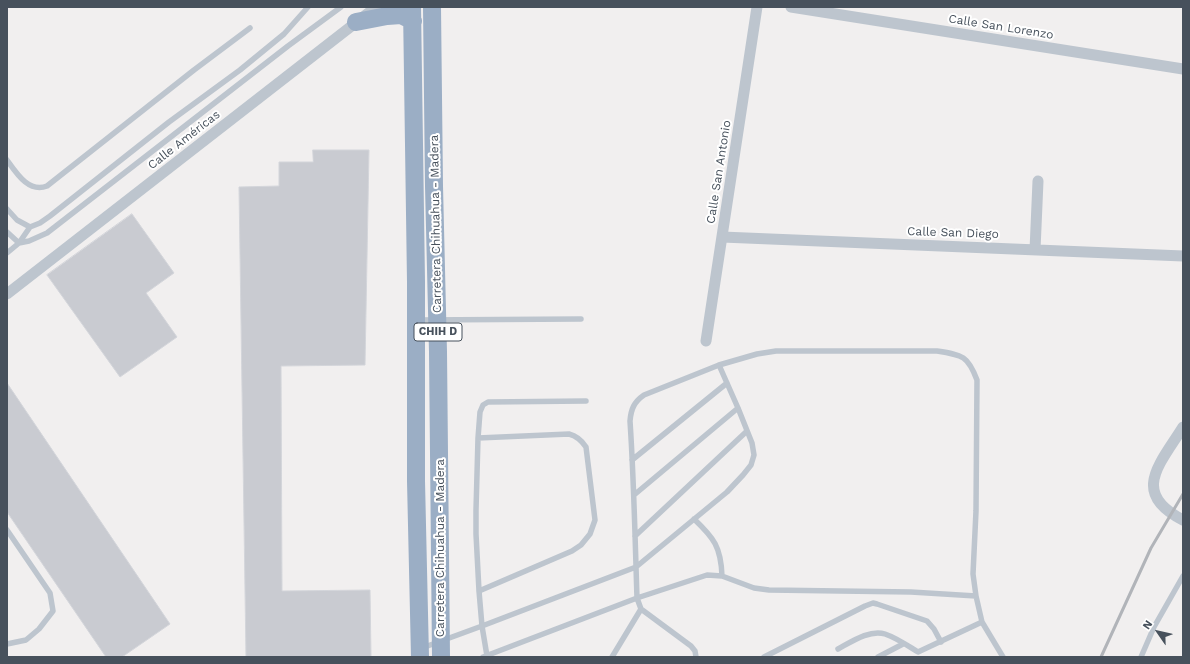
<!DOCTYPE html>
<html>
<head>
<meta charset="utf-8">
<style>
	body { margin:0 }
	#map { position:relative; width:1190px; height:664px; overflow:hidden; background:#f1efef; font-family:"Work Sans",sans-serif }
	canvas { display:block }
	.frame { position:absolute; inset:0; border:8px solid #47515c; pointer-events:none }
	.north { position:absolute; left:1138px; top:612px; width:40px; height:40px; -webkit-text-stroke:3px #fff; paint-order:stroke; rotate:304deg; font-size:11px; font-weight:700; line-height:16px; text-align:center; color:#47515c }
	.north::after { content:''; display:block; margin:auto; width:14px; height:18px; background:#47515c; clip-path:polygon(50% 0,100% 100%,50% 72%,0 100%) }
</style>
</head>
<body>
<div id="map">
<canvas width="1190" height="664"></canvas>
<div class="frame"></div>
<div class="north">N</div>
</div>
<script>
const context = document.querySelector('canvas').getContext('2d');
context.lineJoin = 'round';
function paint(path, color) { context.fillStyle = color; context.fill(path, 'evenodd'); }
function trace(path, color, width, dash) { context.strokeStyle = color; context.lineWidth = width; context.lineCap = dash ? 'butt' : 'round'; context.setLineDash(dash || []); context.stroke(path); }
function write(font, color, halo, rows, align = 'center') {
  context.font = font + ' "Work Sans",sans-serif'; context.lineWidth = 4; context.setLineDash([]); context.textBaseline = 'middle'; context.strokeStyle = halo; context.fillStyle = color; for (const [text, x, y, turn = 0] of rows) {
    context.save(); context.translate(x, y); context.rotate((+turn || 0) * Math.PI / 180); context.textAlign = isNaN(turn) ? turn : align; if (halo) context.strokeText(text, 0, 0); context.fillText(text, 0, 0); context.restore();
  }
}
const building = new Path2D(`
	M313 150H369L365 365 281 366 282 591 370 590 371 657H246L239 187 279 186V162H313Z
	M132 214 174 273 146 293 177 337 120 377 47 275Z
	M7 383 170 624 122 657H106L7 512Z`);
paint(building, '#c9cbd1');
trace(building, '#d3d5da', 1);
trace(new Path2D(`
	M7 160C17 174 29 193 47 186L194 70 250 28
	M7 209 17 220 30 227 40 223 50 216 169 122 240 70 284 34 308 7
	M7 232 19 243 29 241 47 233 288 46 341 7
	M7 253 19 243 30 227
	M418 320 581 319
	M719 365 757 354 776 351H937C963 355 968 356 977 380L976 511 973 574 976 596
	M478 438 569 434C577 436 582 441 586 447L595 520 590 534 581 545 572 551 479 591
	M632 460 727 383
	M634 495 738 408
	M694 519C714 538 721 547 722 576
	M7 530 50 593 53 611 39 629 26 640 7 644
	M635 536 747 431
	M422 648 482 626 636 567 727 492 743 475 751 465 754 455 752 443 738 408 719 365 644 395C634 402 631 409 630 421 634 480 635 539 637 598L483 657
	M838 649C851 642 870 629 885 634 897 638 908 646 918 652L982 622
	M487 656 482 626 479 591 476 534V510L478 438 480 412 483 405 488 402 586 401
	M612 657 641 609
	M696 657 695 651 691 646 641 609 637 598 707 575 722 576 754 588 769 590 911 592 976 596 982 622 1003 657
	M764 657 865 606 873 603 877 604 927 621 934 629 941 642
	M878 657 903 644
	M1141 657 1154 627 1183 576`), '#bdc5ce', 5.5);
trace(new Path2D(`
	M791 7 1183 69
	M722 237 1183 256
	M1035 250 1038 181
	M7 294 376 7
	M706 341 757 7
	M1183 427C1160 464 1130 493 1183 520`), '#bdc5ce', 11);
trace(new Path2D(`
	M412 7 416 282V481L420 657
	M432 7 434 186 438 352 441 657
	M356 22 387 16 401 15 413 21`), '#9baec5', 18);
trace(new Path2D(`
	M1101 657 1151 548 1183 494`), '#b1b4b9', 3);
for (const [x, y, w] of [
	[438,332,48]
]) { const box = new Path2D(); box.roundRect(x - w / 2, y - 9, w, 18, 3); context.fillStyle = '#fff'; context.fill(box); trace(box, '#47515c', 1); }
write('bold 11px', '#47515c', null, [
	["CHIH D",438,332]
]);
write('12px', '#47515c', '#fff', [
	["Calle San Lorenzo",1001,27,9],
	["Calle Américas",184,140,-38],
	["Calle San Antonio",719,172,-81],
	["Carretera Chihuahua - Madera",436,224,-91],
	["Calle San Diego",953,233,2],
	["Carretera Chihuahua - Madera",440,548,-90]
]);
</script>
</body>
</html>
